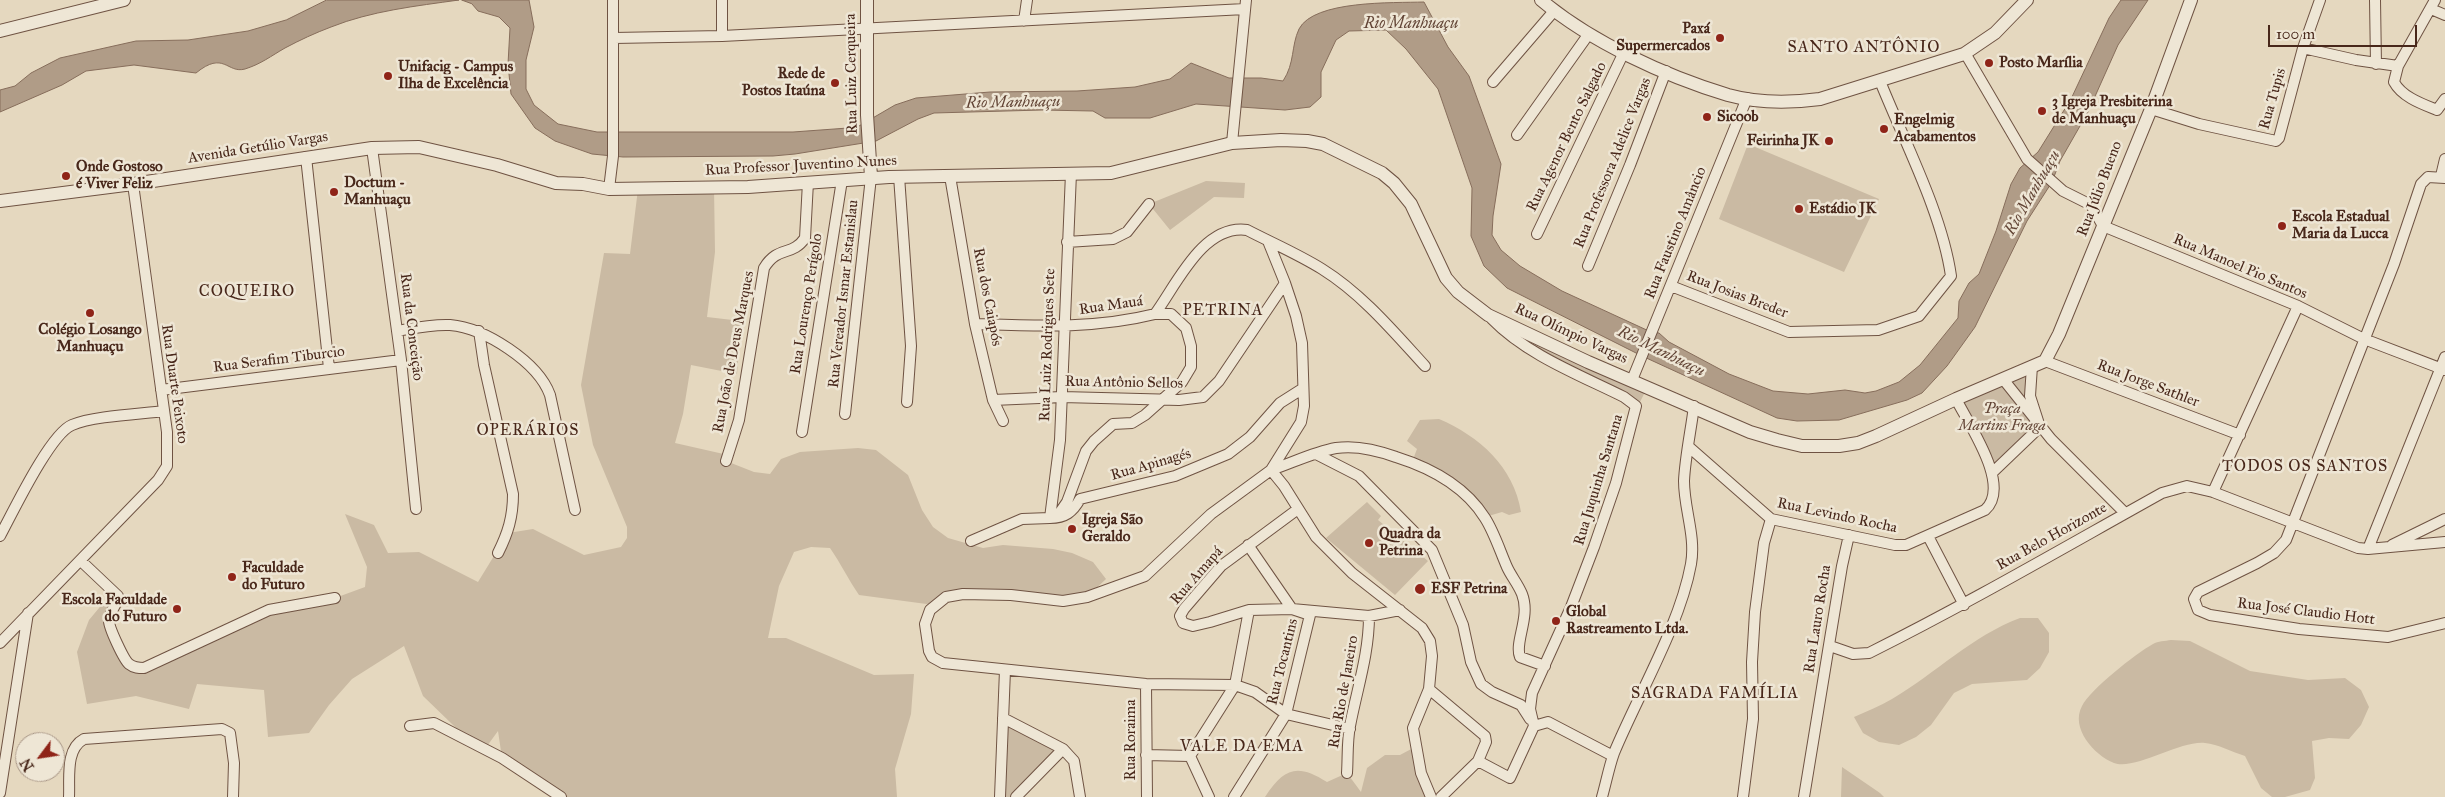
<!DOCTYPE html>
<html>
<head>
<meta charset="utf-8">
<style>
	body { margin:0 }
	#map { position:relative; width:2445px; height:797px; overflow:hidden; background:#e5d8bf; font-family:"IM FELL Great Primer",serif }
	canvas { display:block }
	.north { position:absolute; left:15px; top:732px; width:50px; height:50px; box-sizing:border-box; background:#eee6d5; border:1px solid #ac9a8a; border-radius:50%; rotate:239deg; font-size:14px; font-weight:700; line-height:20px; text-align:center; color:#48271a }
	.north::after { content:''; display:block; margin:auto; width:18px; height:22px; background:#8f2418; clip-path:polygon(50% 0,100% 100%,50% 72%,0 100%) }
	.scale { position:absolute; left:2268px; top:25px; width:149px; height:22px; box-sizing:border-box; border:2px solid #48271a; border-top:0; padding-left:6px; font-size:15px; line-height:18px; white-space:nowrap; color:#48271a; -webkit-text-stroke:4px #eee6d5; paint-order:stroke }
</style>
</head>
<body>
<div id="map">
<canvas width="2445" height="797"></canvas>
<div class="north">N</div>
<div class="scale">100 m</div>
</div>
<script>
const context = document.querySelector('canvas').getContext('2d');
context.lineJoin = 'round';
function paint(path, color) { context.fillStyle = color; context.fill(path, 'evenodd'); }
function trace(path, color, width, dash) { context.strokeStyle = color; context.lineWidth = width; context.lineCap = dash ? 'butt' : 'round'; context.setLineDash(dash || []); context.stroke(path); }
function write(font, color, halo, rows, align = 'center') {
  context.font = font + ' "IM FELL Great Primer",serif'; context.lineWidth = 5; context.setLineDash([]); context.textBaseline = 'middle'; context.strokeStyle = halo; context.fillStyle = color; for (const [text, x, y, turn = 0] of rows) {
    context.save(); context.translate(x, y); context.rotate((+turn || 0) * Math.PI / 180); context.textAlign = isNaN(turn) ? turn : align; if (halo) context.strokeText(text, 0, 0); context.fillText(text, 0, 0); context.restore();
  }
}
paint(new Path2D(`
	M1748 144 1879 199 1844 272 1719 219Z
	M1206 181 1245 183 1244 198 1214 197 1170 230 1149 204Z
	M714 188 715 252 707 317 741 321 737 374 691 365 683 414 675 443 728 455 726 461 754 472 770 474 781 459 800 452 858 448 876 450 908 475 922 510 933 527 948 538 983 548 1003 545 1053 549 1072 553 1093 562 1106 579 1087 597 963 594 934 605 859 595C848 579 841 564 830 548L811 547 794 552 779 586 768 638H786L874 675 914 674 911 714 895 769 897 797H561L502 758 498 731 482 753 423 696 404 646 352 679 329 705 309 733 268 737 264 690 197 684 189 709 136 696 87 704 77 652 89 620 114 590 110 629 137 668 269 610 335 598 365 587 367 567 345 514 374 525 388 553 419 552 478 582 508 533 533 529 584 555 621 547 627 538V527L593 445 581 385 604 253 630 254 638 189Z
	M1509 323 1648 386 1636 410V406L1530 349Z
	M2032 366 2030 396 2040 427 1993 472 1956 399Z
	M1439 419C1479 436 1514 467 1521 512L1509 515 1502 512 1485 517 1456 486 1412 462 1417 449 1407 441 1420 420Z
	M1367 502 1381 516 1378 520 1428 561 1395 595 1326 538Z
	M2020 618H2038L2049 633V652L2040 668 2027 680 1972 684 1954 693 1931 725 1916 737 1899 745 1879 742 1863 733 1854 717C1867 711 1880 706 1892 699 1936 673 1972 636 2020 618Z
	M2171 640 2190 641 2250 671 2308 680 2345 678 2361 690 2369 707 2361 725 2349 739 2329 738 2312 741 2315 778 2310 790 2285 797H2272L2261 788 2245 756C2232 752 2218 744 2205 743 2181 740 2134 771 2114 763 2094 755 2070 728 2082 706 2091 689 2135 654 2153 644 2158 641 2165 641 2171 640Z
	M1003 718 1063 749 1016 797H1000Z
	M1415 747 1431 797H1265C1284 768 1297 763 1327 782L1347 773 1361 792 1367 768 1385 755H1400Z
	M1842 767 1880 793 1884 797H1841Z`), '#cabaa3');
const water = new Path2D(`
	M327 0H459C416 6 371 11 331 27 315 33 300 40 285 48 271 56 261 64 245 69 227 74 224 50 196 73L134 65 86 71 62 85 0 112V90L15 86 31 73 60 58 136 41 188 40 248 31 286 20Z
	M462 0H529L534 27 526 60V89L534 105 558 124 597 132H793L848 128 859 126 895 105 916 98 990 92 1077 91 1135 87 1170 79 1191 63 1229 78H1261L1283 81C1295 63 1291 46 1299 29 1314 0 1393 3 1424 2L1448 47 1469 76 1501 164 1493 216 1492 235 1501 250 1520 266 1562 291 1651 332 1659 333 1669 342 1729 374 1773 391 1808 394 1845 390 1865 393 1876 391 1899 382 1920 365 1958 318 1959 301 1969 283 1979 274 1996 231 2011 184 2020 168 2038 152 2071 99 2109 18 2121 0H2148L2118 45 2088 112 2060 161 2052 182 2027 221 1975 327 1947 366 1922 393 1907 400 1839 420 1797 421 1777 418 1642 356 1507 288 1484 266 1471 236 1472 188 1438 89 1406 49 1386 30 1349 31 1336 40 1321 72V97L1310 107 1285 110 1196 104 1150 118H1105L1093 111 1042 110 934 113 918 119 876 141 795 154 773 156 623 157 592 154 555 141 535 128 511 94 508 64 510 28 499 17 478 11 472 4Z`);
paint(water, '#b09c87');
trace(water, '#866d5b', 1);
const minor = new Path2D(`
	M722 0V36
	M2375 0 2376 64
	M2435 0 2398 66 2394 82C2402 97 2422 104 2437 110L2445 99
	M2431 9 2445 15
	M1024 21 1027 0
	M614 38 722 36 1245 9
	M2303 48 2356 60 2398 66
	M1965 53 2027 159 2063 191 2091 205 2103 226 2298 306 2364 339 2445 370
	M1493 82 1554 11
	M2151 109 2199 124 2276 141 2279 138 2303 48 2320 0
	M1517 135 1588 35
	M1232 143 1246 0
	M372 148 401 360 416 509
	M306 157 329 368
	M1071 173 1060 440 1050 518C1065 518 1073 512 1080 499L1175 476 1228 454 1250 437 1280 403 1302 389
	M899 176 911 346 907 402
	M950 176 975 324 993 400 1003 421
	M2441 176 2445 159
	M2445 178 2428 177 2421 184 2394 264 2286 540 2274 553 2257 563 2198 592 2194 599 2198 610 2210 615 2299 629 2388 637 2445 623
	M609 189 613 156V0
	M1537 234 1624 52
	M1268 241 1285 283 1296 316 1302 343 1304 406 1301 422 1271 470 1211 514 1145 576 1087 597 1063 601 1011 595 963 594 946 597 930 610 925 624 929 651 932 657 943 663 1146 684 1235 685 1255 692 1286 714 1350 729
	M1067 242 1113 239 1127 232 1149 204
	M1588 266 1630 165 1666 71
	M1671 286 1789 332 1878 330 1919 316 1951 276C1942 213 1904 141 1880 81
	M1492 319C1527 355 1580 375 1624 397L1636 406 1616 483 1594 547 1571 607 1532 693 1530 709 1534 726
	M975 324C1037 326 1095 329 1155 314 1177 284 1203 224 1247 230 1272 243 1298 254 1322 269 1362 294 1393 331 1425 366
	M397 331C414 328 433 324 450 325 485 328 538 362 550 395L575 510
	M479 331 484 365 513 494C513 517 508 533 498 553
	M2045 361 2240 435
	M2003 379 2051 439 2125 513
	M1632 380 1747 98
	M161 390 401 360
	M993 400 1062 397 1179 400 1203 397 1219 381 1285 283
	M845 414 871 177
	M802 432 842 180
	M1689 447 1771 519 1895 545H1906L1985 510C2012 486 1969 425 1956 399
	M1316 454 1359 476 1432 550 1463 625 1471 662 1481 684 1492 692 1521 705 1530 719
	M726 461 739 420 764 268C778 245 792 257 805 238L808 182
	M1993 472 2040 427 2030 396 2032 366
	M2213 492 2298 306
	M1298 509 1221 566 1184 609 1180 616 1183 623 1193 626 1210 622 1249 610 1292 609 1369 616 1400 610
	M0 536C13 512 50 434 72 425 93 416 140 414 164 411
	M1928 536 1964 605
	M971 541 1022 519 1050 518 1058 515 1067 502 1086 451 1094 441 1113 424 1132 423 1145 415 1182 382 1191 367V346L1186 328 1171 314H1155
	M2392 545 2445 519
	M2368 549 2445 357
	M81 561 118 596C118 605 109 611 109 621 109 628 124 660 129 664 134 668 139 668 144 668L269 610 335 598
	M0 643 158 480 167 466V432L133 184
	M1830 646 1853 654 1869 653C1969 603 2065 547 2162 493L2187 486 2213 492 2358 548 2368 549 2445 542
	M1146 684 1147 797
	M1429 689 1413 728 1421 773 1431 797
	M1003 718 1063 749 1074 761 1080 797
	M410 726 434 723 502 758 561 797
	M1534 726 1510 778 1478 761 1486 742 1485 736 1429 689 1432 656 1430 641 1422 628 1352 573 1316 537 1284 486 1271 470C1292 463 1314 452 1336 448 1356 445 1377 450 1396 457 1431 468 1465 486 1485 518 1494 532 1500 551 1507 567 1511 576 1518 584 1522 594 1531 617 1514 642 1520 657L1545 666
	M1534 726 1548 722 1613 756
	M1146 755 1190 756 1209 797
	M1190 756 1235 685 1249 610
	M1347 773C1348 758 1347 741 1350 726 1357 689 1369 654 1369 616
	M0 793 28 613
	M69 797C70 778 65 749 84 739L222 729 230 733 234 763 233 797
	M1000 797 1005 670
	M1016 797 1063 749
	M1234 797 1286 714 1310 615 1292 609 1248 545
	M1441 797 1478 761
	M1602 797C1606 783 1609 767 1614 753 1638 695 1680 625 1691 564 1696 536 1684 509 1684 481 1685 458 1691 430 1694 406
	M1743 797 1753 719 1752 662 1755 612 1764 543 1771 519
	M1804 797 1842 566 1849 535`);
const tertiary = new Path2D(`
	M867 0V115L871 177
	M1541 0C1591 42 1665 76 1728 95 1757 103 1790 103 1820 99L1964 54 1995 33 2027 0
	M0 31 124 0
	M0 201 133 184 372 148 419 147 497 165 556 183 583 184 609 189 676 188 748 187 889 177 1111 173 1232 143 1281 140 1307 141 1323 144 1382 173 1394 183 1411 204 1446 278 1458 292 1488 315 1588 362 1750 432 1777 440 1802 446H1839L1858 443 1876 436 1956 399 2045 361 2059 334 2151 109 2191 0`);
trace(minor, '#6f5343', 12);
trace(tertiary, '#6f5343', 14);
trace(minor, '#eee6d5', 10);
trace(tertiary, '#eee6d5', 12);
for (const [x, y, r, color] of [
	[1720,38,5,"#8f2418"],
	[1989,63,5,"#8f2418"],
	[388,76,5,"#8f2418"],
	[835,83,5,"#8f2418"],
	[2042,111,5,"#8f2418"],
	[1707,117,5,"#8f2418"],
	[1884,129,5,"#8f2418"],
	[1829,141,5,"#8f2418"],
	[66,176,5,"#8f2418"],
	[334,192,5,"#8f2418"],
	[1799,209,5,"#8f2418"],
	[2282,226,5,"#8f2418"],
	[90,313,5,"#8f2418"],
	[1072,529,5,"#8f2418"],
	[1369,543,5,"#8f2418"],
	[232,577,5,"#8f2418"],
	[1420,589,6,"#8f2418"],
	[177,609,5,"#8f2418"],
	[1556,621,5,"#8f2418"]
]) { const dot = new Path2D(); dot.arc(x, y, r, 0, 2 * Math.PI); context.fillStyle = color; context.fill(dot); trace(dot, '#eee6d5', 2); }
write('bold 15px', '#48271a', '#eee6d5', [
	["Paxá",1710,29,"right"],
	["Supermercados",1710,46,"right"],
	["Posto Marília",1999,63],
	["Unifacig - Campus",398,67],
	["Ilha de Excelência",398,84],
	["Rede de",825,74,"right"],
	["Postos Itaúna",825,91,"right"],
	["3 Igreja Presbiterina",2052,102],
	["de Manhuaçu",2052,119],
	["Sicoob",1717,117],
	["Engelmig",1894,120],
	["Acabamentos",1894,137],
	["Feirinha JK",1819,141,"right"],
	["Onde Gostoso",76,167],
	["é Viver Feliz",76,184],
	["Doctum -",344,183],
	["Manhuaçu",344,200],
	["Estádio JK",1809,209],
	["Escola Estadual",2292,217],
	["Maria da Lucca",2292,234],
	["Colégio Losango",90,330,"center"],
	["Manhuaçu",90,347,"center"],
	["Igreja São",1082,520],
	["Geraldo",1082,537],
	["Quadra da",1379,534],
	["Petrina",1379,551],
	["Faculdade",242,568],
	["do Futuro",242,585],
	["ESF Petrina",1431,589],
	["Escola Faculdade",167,600,"right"],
	["do Futuro",167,617,"right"],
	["Global",1566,612],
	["Rastreamento Ltda.",1566,629]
], 'left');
write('15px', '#48271a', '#eee6d5', [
	["Rua Luiz Cerqueira",852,74,-91],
	["Rua Tupis",2273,99,-74],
	["Rua Agenor Bento Salgado",1567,137,-64],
	["Avenida Getúlio Vargas",258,148,-9],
	["Rua Professora Adelice Vargas",1613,163,-68],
	["Rua Professor Juventino Nunes",801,166,-3],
	["Rua Júlio Bueno",2100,189,-69],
	["Rua Faustino Amâncio",1676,233,-68],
	["Rua Manoel Pio Santos",2240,267,23],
	["Rua Vereador Ismar Estanislau",844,294,-84],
	["Rua Josias Breder",1737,295,21],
	["Rua dos Caiapós",987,297,79],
	["Rua Lourenço Perígolo",807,304,-81],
	["Rua Mauá",1111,306,-8],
	["Rua da Conceição",411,327,83],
	["Rua Olímpio Vargas",1571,334,25],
	["Rua Luiz Rodrigues Sete",1048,345,-88],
	["Rua João de Deus Marques",734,352,-79],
	["Rua Serafim Tiburcio",279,360,-7],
	["Rua Antônio Sellos",1124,383,1],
	["Rua Duarte Peixoto",174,384,82],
	["Rua Jorge Sathler",2148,384,21],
	["Rua Apinagés",1151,465,-16],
	["Rua Juquinha Santana",1599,480,-73],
	["Rua Levindo Rocha",1837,516,12],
	["Rua Belo Horizonte",2052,537,-29],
	["Rua Amapá",1197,576,-49],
	["Rua José Claudio Hott",2306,612,7],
	["Rua Lauro Rocha",1818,619,-81],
	["Rua Tocantins",1283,662,-76],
	["Rua Rio de Janeiro",1344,692,-80],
	["Rua Roraima",1131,740,-90]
]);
write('italic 15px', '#624435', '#eee6d5', [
	["Praça",2002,409],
	["Martins Fraga",2002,426]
]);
write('italic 16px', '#624435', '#eee6d5', [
	["Rio Manhuaçu",1411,24],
	["Rio Manhuaçu",1013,103,-1],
	["Rio Manhuaçu",2033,193,-60],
	["Rio Manhuaçu",1661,352,26]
]);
context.letterSpacing = '1px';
write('16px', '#48271a', '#eee6d5', [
	["SANTO ANTÔNIO",1864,48],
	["COQUEIRO",247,292],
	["PETRINA",1223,311],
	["OPERÁRIOS",528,431],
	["TODOS OS SANTOS",2305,467],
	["SAGRADA FAMÍLIA",1715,694],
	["VALE DA EMA",1242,747]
]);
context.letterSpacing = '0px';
</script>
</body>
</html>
